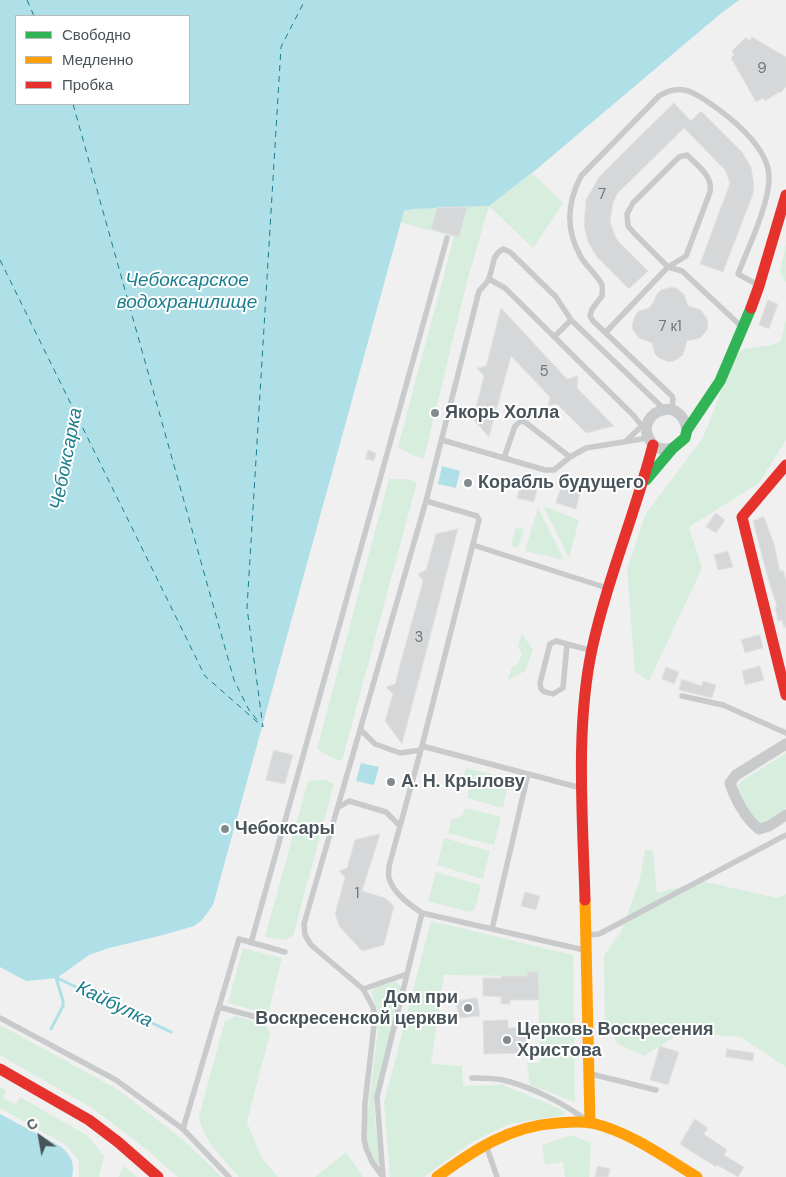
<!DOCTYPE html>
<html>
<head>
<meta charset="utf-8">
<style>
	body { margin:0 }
	#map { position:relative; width:786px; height:1177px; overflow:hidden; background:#f0f0f0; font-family:"DM Sans",sans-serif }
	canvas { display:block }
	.legend { position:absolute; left:15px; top:15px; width:175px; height:90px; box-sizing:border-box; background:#fff; border:1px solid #b6babd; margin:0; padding:6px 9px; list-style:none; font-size:15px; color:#49535a }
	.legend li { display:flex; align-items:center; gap:10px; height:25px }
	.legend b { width:25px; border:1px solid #b6babd }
	.north { position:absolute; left:15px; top:1112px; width:50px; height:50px; -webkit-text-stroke:4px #fff; paint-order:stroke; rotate:328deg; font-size:14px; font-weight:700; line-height:20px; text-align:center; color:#49535a }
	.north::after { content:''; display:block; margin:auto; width:18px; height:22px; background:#49535a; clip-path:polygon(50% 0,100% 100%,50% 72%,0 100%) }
</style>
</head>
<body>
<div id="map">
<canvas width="786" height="1177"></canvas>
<ul class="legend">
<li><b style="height:6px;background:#30b455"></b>Свободно</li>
<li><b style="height:6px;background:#ff9f0a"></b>Медленно</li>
<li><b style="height:6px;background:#e5322d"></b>Пробка</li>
</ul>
<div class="north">С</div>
</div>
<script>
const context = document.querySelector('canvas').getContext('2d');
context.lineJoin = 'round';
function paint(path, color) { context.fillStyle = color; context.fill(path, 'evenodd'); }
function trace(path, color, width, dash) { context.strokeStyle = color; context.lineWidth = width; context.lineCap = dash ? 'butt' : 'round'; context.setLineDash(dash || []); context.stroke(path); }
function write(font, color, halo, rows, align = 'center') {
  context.font = font + ' "DM Sans",sans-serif'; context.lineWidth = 4; context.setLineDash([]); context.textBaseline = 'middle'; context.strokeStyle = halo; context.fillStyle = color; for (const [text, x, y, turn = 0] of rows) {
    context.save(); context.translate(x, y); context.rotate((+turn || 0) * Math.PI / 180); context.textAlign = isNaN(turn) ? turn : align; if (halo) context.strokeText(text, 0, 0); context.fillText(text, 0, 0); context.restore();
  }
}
paint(new Path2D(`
	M532 173 563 203 533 248 489 206 468 278 424 458 414 456 398 447 454 237 400 222C403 213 404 210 413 209L489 206Z
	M786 245V283L780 272Z
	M786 319V440L759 483 689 527 702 568 649 681 635 672 627 570 645 515 703 438 735 356 744 349 772 345 781 341Z
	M389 479H407L417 482 342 761 332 758 317 749Z
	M543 506 579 520 569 558Z
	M538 508 564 560 525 551Z
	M516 527 524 529 518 548 511 546Z
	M522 634 533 650 525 671 508 680 512 667 519 663 522 653 518 646Z
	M786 753V808L768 820 760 822C751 815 739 797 738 785L742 781Z
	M466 768 506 778 509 781 503 808 467 798 469 790 463 779Z
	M325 780 334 784 293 936 284 940 265 937 308 781Z
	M465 808 501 817 494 845 448 833 451 820 463 815Z
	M444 838 490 851 483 879 437 865Z
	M645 850H653L657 893 702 881 777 898 786 894V1067L741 1037 682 1032 644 1056 618 1044 605 1023 604 955 621 932 640 879Z
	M436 872 481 885 475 908 470 912 428 901Z
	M431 921 573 955 575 1102 530 1085 527 1063H540L538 972H527V976L444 975 431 1064 462 1066 463 1086 503 1085 565 1111 564 1115 509 1124 472 1142 424 1177H390L384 1103Z
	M243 948 282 958 268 1014 228 1003Z
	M395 981 401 986V993L375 1095 374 1109 380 1163 378 1165 375 1164 367 1145V1119L378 1029V1013L371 992 373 989Z
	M236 1016 265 1025 270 1033 247 1122 261 1157 278 1177H239C224 1159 202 1140 199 1116L225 1021Z
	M0 1025 117 1089 181 1138 222 1177H178L147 1150 94 1109 0 1055Z
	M0 1087 6 1090 3 1098 16 1104 20 1097 88 1136 104 1156 99 1177H79V1161L66 1145 0 1108Z
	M572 1135 591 1143 589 1177H565L563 1162 545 1165 542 1145Z
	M346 1152 363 1177H315Z
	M124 1166 137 1177H118Z`), '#d7eddd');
paint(new Path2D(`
	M0 0H739L719 15 538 168 489 206 413 209 404 211 213 905 202 920 194 926 163 935 109 948 89 955 57 978 26 981 0 967ZM16 16H189V104H16Z
	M442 466 460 471 456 488 438 484Z
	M361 763 379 767 374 785 356 781Z
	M0 1114 60 1146C71 1155 75 1163 72 1177H0Z`), '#afdfe7');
trace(new Path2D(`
	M57 978 171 1032
	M51 1029 63 1006V1001L55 974`), '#afdfe7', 3);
trace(new Path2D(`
	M27 0 34 16
	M73 104 234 680 249 710 259 722
	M0 260 205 676 263 727 247 608 281 47 305 0`), '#1a7e8d', 1, [6, 5]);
const building = new Path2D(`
	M752 37 786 57V87L780 93 779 92 765 101 763 98 756 102 731 58 734 55 732 51 745 38 750 40Z
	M674 103 691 121 701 111 742 152 751 167 754 185 753 194 723 272 700 264 730 183 725 170 684 128 617 194 613 203 610 221 615 236 619 242 648 271 629 289 597 257 588 242 584 225 586 200 599 177Z
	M467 207 459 237 431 229 437 208Z
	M671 287 676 288 684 294 688 306 701 310 707 319 708 324 707 330 700 338 687 341 683 355 674 361 669 362 659 358 655 354 652 343 639 338 633 330 632 324 636 314 639 311 649 308 653 303 657 294 661 290Z
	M768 300 778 304 769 329 759 325Z
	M501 308 567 379 578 376 577 388 614 426 586 433 557 404 548 406 550 397 511 356 489 437 473 419 484 376 477 368 486 366Z
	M368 450 376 453 374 461 366 459Z
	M521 485 537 490 534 502 517 498Z
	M561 488 580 493 576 509 556 503Z
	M716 513 725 520 716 533 706 527Z
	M764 517 774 544 780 571 783 570 786 580V627L784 628 782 620 778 621 775 607H777L767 575 753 521Z
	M458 529 424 660 402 744 385 721 393 694 386 687 395 684 403 654 423 581 418 574 426 570 436 534Z
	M728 551 733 567 718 570 714 555Z
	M760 635 763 648 745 653 741 640Z
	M760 666 764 680 745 685 742 671Z
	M666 667 679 672 674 684 662 679Z
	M682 679 701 686 703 681 716 685 712 698 679 690Z
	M274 750 293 755 285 784 266 780Z
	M380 834 362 891 385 898 394 906 384 945 362 951 339 926 335 914 345 877 339 871 347 868 355 840Z
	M525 892 540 896 536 910 521 906Z
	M527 972H538L539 1000H510V1004H501V997L483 996V978H501V976H527Z
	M477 998 480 1016 459 1018 456 1001Z
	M508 1020V1028L525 1027 529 1031 530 1050 526 1053 484 1054 483 1021Z
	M660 1046 679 1052 668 1085 650 1080Z
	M727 1049 754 1053 753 1061 726 1057Z
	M695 1119 708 1128 704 1134 727 1150 724 1155 744 1167 738 1177 717 1165 716 1167 680 1144Z
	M598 1166 610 1169 608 1177H595Z`);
paint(building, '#d6d7d8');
trace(building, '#e1e2e2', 1);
trace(new Path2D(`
	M489 279 505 288 634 416 645 430
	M606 332 668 267 686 256 710 192C713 176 698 166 687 155L679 157 633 203 627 214 628 226 634 233 668 267 682 271 742 327
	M554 337 571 320
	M672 410 673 399 672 396 593 321 590 316 592 309 602 296C602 293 603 288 602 285 600 278 585 265 581 257 565 230 567 203 581 176L659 96C667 91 675 88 684 90 691 91 699 96 705 100 728 115 768 146 769 176 770 203 748 248 738 274L758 285
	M442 440 545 470H554L570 457 586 448 648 438
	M627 440 644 424
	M504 458 515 426 521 421 525 422 570 457
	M426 501 477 516 479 520 422 746 581 788
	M473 545 607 588
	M567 644 563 688 553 694C545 692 540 692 540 683L550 644 556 641 589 650
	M682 696 723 705 786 733
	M361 730 375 744 400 753 421 750
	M422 746 389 866C389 870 388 875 389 878 393 893 410 905 422 913L584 950
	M339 807 349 801 386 812 400 826
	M492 929 528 774
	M587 935 599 934 786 835
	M251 943 447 238
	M407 974 363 989 311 945 305 935 304 924 426 501 479 291C483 287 488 282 489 278 494 266 491 256 503 249L510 252 556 297 571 320 664 409
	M363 989 373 1007 375 1017 365 1103 364 1139 366 1148 372 1162 383 1177
	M219 1007 267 1020
	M0 1018 116 1080 183 1129 229 1177
	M591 1074 656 1090
	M472 1078C482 1078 493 1078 503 1080 529 1086 561 1102 582 1117
	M183 1129 239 939 285 952
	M486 1145 497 1177
	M383 1177 377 1097 422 913`), '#c8cacb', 5.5);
trace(new Path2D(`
	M673 448C665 450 657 450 652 443 630 416 680 390 687 430
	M786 744 736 775 730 783C735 799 746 819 759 829L769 826 786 815`), '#c8cacb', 11);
trace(new Path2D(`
	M646 480 673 448 685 438 687 430 720 381 751 308`), '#30b455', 11);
trace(new Path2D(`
	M585 900 590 1123
	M437 1177C474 1150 510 1126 557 1123 568 1122 581 1121 592 1123 630 1132 664 1157 697 1177`), '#ff9f0a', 11);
trace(new Path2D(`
	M751 308 759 286 786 195
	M786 465 742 517 786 695
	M585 900C583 820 575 728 592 649 607 580 635 514 653 445
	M0 1069 89 1120 118 1142 158 1177`), '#e5322d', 11);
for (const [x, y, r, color] of [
	[435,413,5,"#838a8e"],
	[468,483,5,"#838a8e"],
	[391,782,5,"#838a8e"],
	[225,829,5,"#838a8e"],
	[468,1008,5,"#838a8e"],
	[507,1040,5,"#838a8e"]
]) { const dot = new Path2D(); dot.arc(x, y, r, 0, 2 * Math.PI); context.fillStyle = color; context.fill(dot); trace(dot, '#fff', 2); }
write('15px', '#6e767b', null, [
	["9",762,69],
	["7",602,195],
	["7 к1",670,327],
	["5",544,372],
	["3",419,638],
	["1",357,894]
]);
write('bold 18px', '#49535a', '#fff', [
	["Якорь Холла",445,413],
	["Корабль будущего",478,483],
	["А. Н. Крылову",401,782],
	["Чебоксары",235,829],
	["Дом при",458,998,"right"],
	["Воскресенской церкви",458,1019,"right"],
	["Церковь Воскресения",517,1030],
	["Христова",517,1051]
], 'left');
write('italic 19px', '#1a7e8d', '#fff', [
	["Чебоксарское",187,281],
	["водохранилище",187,303],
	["Чебоксарка",67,459,-79],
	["Кайбулка",114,1005,26]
]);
</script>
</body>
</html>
